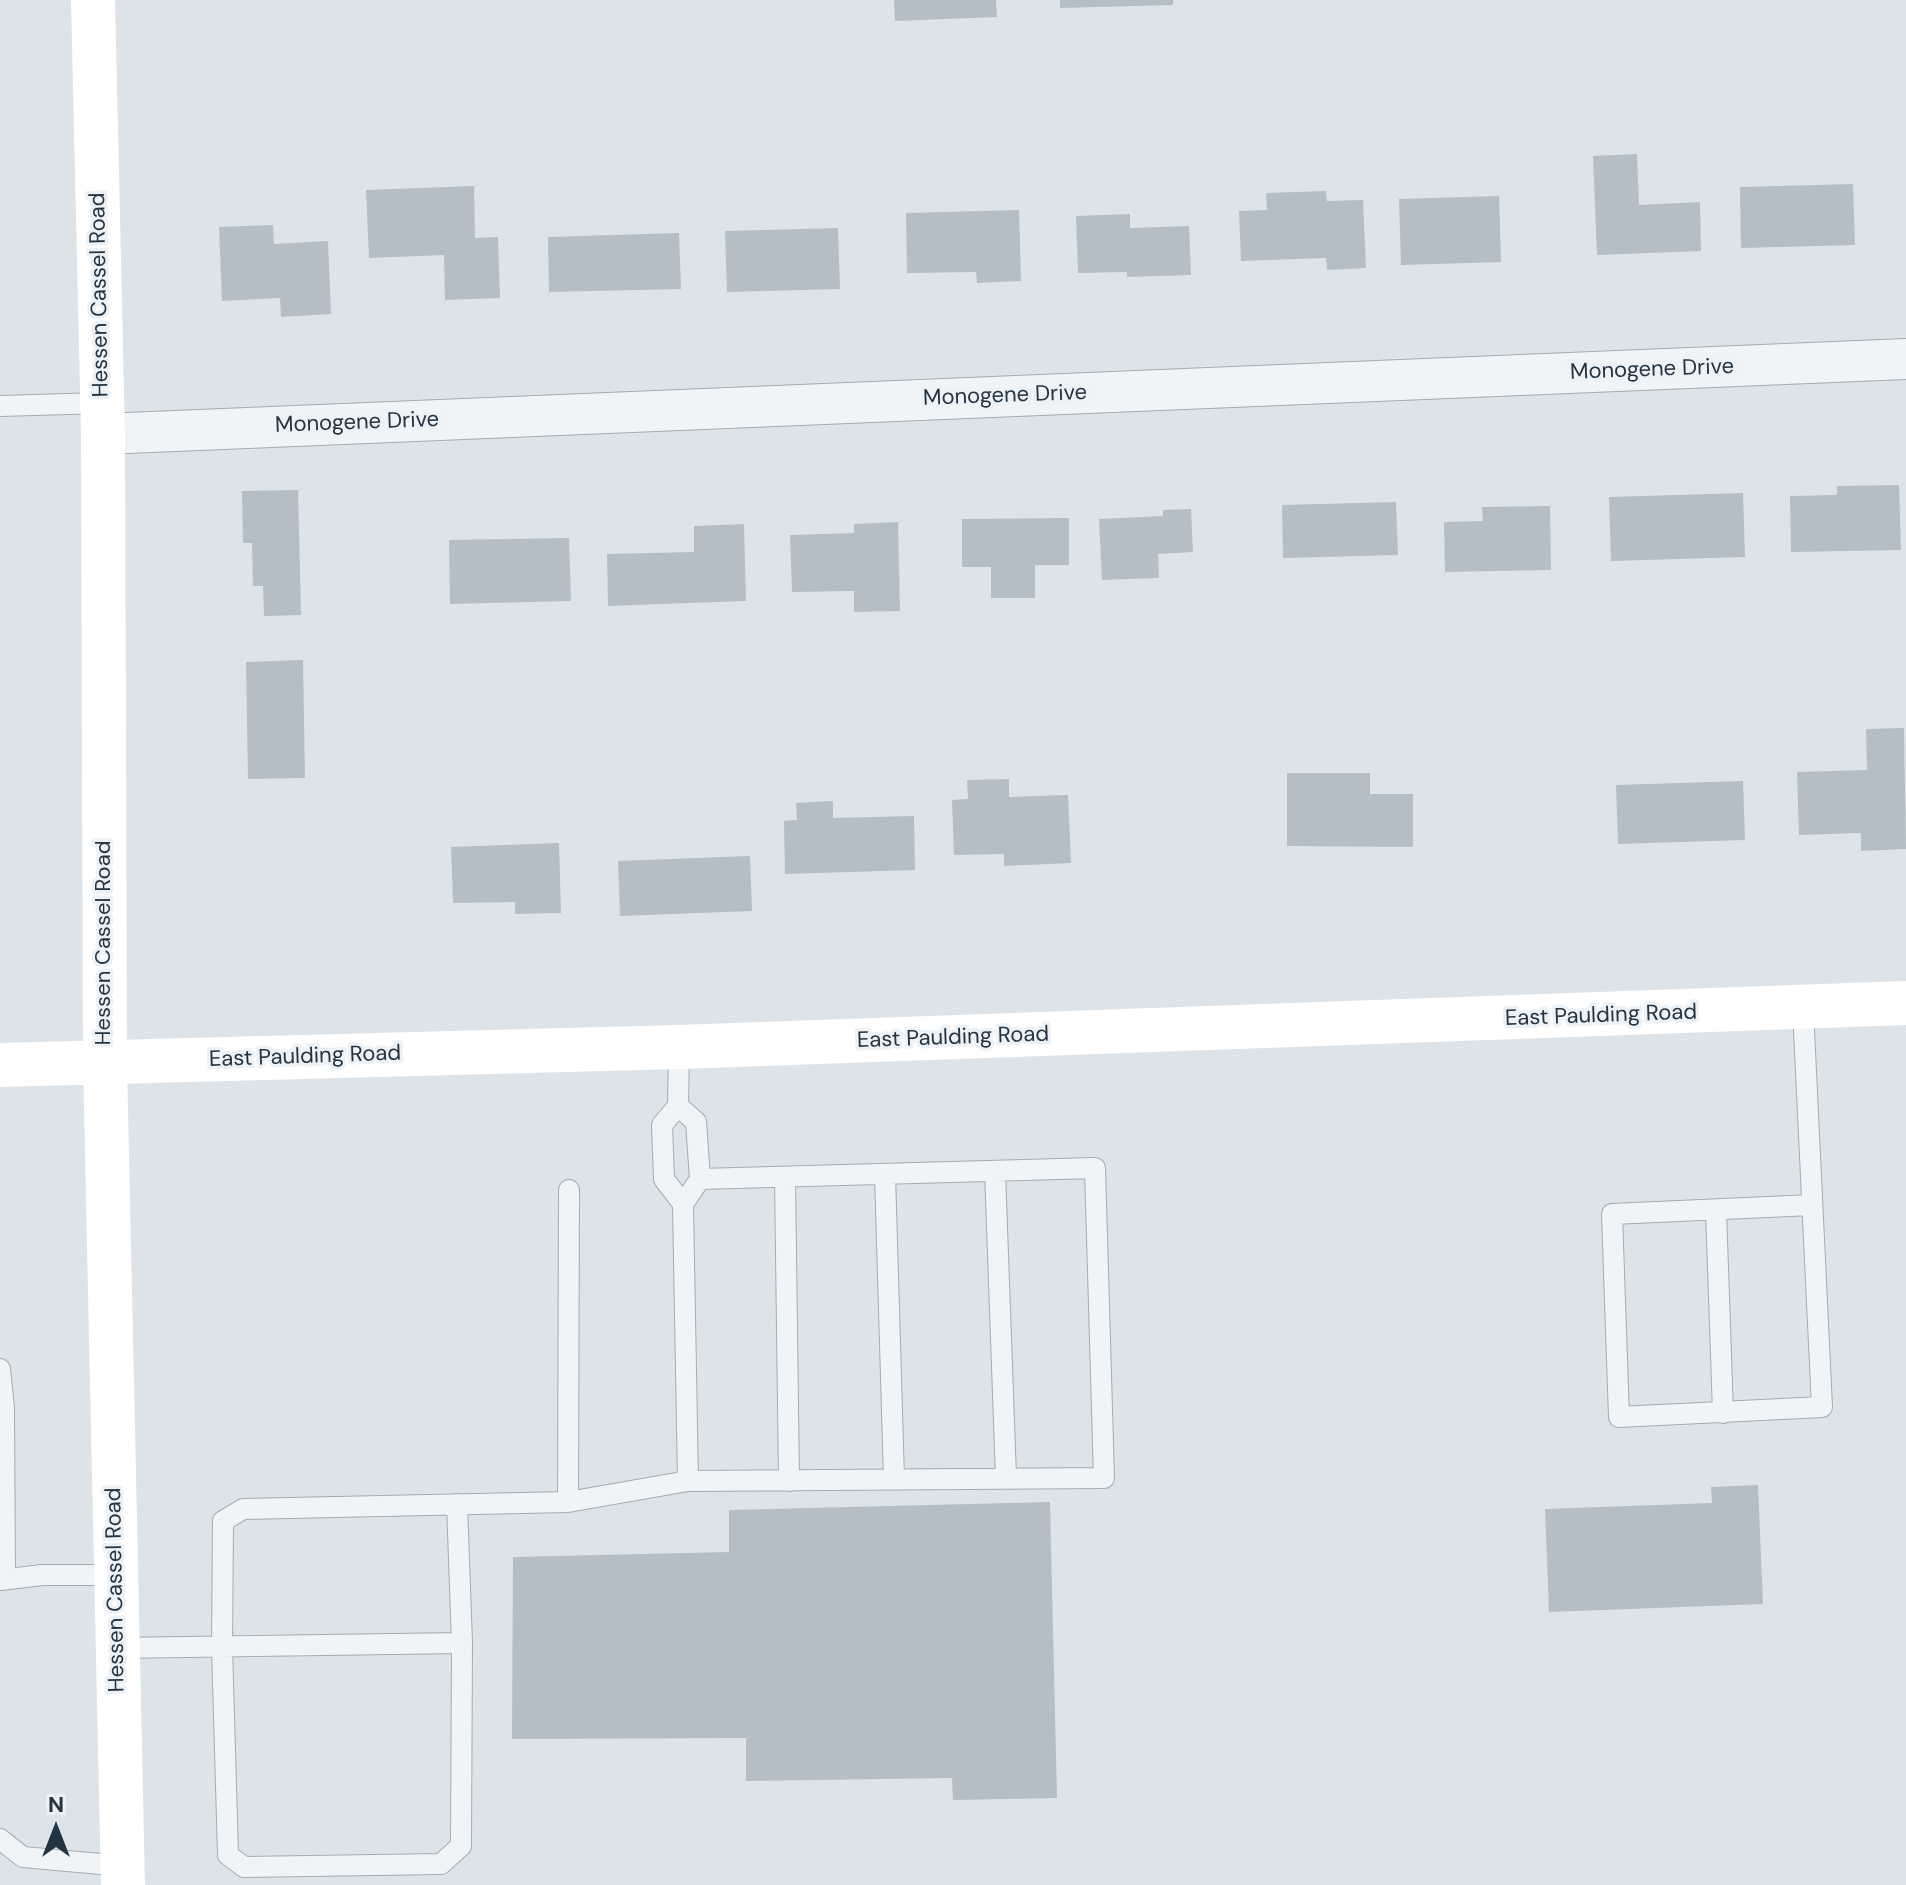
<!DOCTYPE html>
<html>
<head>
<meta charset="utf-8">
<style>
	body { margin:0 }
	#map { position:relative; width:1906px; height:1885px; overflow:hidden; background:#dde4e9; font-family:"DM Sans",sans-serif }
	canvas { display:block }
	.north { position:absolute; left:16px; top:1789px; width:80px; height:80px; -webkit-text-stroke:6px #edf2f6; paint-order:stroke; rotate:0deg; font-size:22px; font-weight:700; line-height:32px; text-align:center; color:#253441 }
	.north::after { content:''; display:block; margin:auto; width:28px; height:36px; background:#253441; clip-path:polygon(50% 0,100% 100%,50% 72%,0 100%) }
</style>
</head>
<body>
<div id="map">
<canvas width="1906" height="1885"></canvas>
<div class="north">N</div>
</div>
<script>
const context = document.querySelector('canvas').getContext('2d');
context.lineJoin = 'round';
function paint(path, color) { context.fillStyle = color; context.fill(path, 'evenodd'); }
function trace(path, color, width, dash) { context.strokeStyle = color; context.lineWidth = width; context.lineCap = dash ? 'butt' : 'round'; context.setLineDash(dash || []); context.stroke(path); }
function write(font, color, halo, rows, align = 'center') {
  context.font = font + ' "DM Sans",sans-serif'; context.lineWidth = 7; context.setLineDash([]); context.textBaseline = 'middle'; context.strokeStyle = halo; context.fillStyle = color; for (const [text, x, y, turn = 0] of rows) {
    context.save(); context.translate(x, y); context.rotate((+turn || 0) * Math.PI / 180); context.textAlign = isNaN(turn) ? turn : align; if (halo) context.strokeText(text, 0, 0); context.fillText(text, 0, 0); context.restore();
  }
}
paint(new Path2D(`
	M894 0H996L997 17 895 21Z
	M1060 0H1173V5L1060 8Z
	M1637 154 1639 205 1700 202 1701 251 1597 255 1593 156Z
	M1853 184 1855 245 1741 248 1740 187Z
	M474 186 475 238 498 237 500 298 445 300 444 255 369 258 366 190Z
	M1326 191 1327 201 1363 200 1366 268 1327 270 1326 258 1241 261 1239 211 1267 210 1266 193Z
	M1499 196 1501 262 1401 265 1399 199Z
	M1019 210 1021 281 977 283 976 272 907 273 906 213Z
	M1130 214V228L1189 226 1191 275 1127 277V272L1078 273 1076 216Z
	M273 225 274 244 328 241 331 314 281 317 280 298 222 301 219 227Z
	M838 228 840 289 727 292 725 231Z
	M679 233 681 289 549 292 548 237Z
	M1899 485 1901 550 1791 552 1790 496 1837 495V486Z
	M298 490 301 615 264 616 263 586H253L252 543H243L242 491Z
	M1743 493 1745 557 1611 561 1609 497Z
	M1396 502 1398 555 1283 558 1282 505Z
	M1550 506 1551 570 1445 572 1444 522 1483 521 1482 507Z
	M1191 509 1193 552 1158 554 1159 578 1102 580 1099 519 1163 516V510Z
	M1069 518V565H1035V598H991V567H962V519Z
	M898 522 900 611 854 612V591L792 592 790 535 854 533V524Z
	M744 524 746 601 608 606 607 554 694 552V526Z
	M569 538 571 601 450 604 449 540Z
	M303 660 305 778 248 779 246 662Z
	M1904 728 1906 849 1861 851V833L1799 835 1797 772 1867 770 1866 729Z
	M1287 773H1370V794H1413V847L1287 846Z
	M1009 779V797L1068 795 1071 863 1004 866V854L954 855 952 800 968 799 967 780Z
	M1743 781 1745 840 1618 844 1616 785Z
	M833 801V818L914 816 915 870 785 874 784 821 797 820 796 803Z
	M559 843 561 913 515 914V902L453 903 451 847Z
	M750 856 752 911 620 916 618 861Z
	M1758 1485 1763 1604 1549 1612 1545 1509 1712 1503 1711 1487Z
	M1050 1502 1057 1798 953 1800 952 1778 746 1781V1738L512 1739 513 1557 729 1552V1510Z`), '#b4bec6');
const service = new Path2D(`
	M0 406 102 403
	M1803 1009 1822 1407 1619 1417 1612 1214 1812 1205
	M679 1047 678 1106 662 1125 664 1179 683 1204
	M995 1171 1006 1478
	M885 1174 894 1479
	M785 1177 789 1481
	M1716 1210 1723 1413
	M0 1369 4 1408 5 1579
	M688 1481 1104 1478 1095 1168 700 1179
	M568 1502 569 1190
	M457 1504 462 1643 461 1846 441 1864 244 1867 228 1855 222 1647 223 1521 243 1509 568 1502 688 1481 683 1204 700 1179 696 1122 678 1106
	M0 1580 42 1575H116
	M117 1648 462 1643
	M0 1839 23 1857 123 1866`);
const minor = new Path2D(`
	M103 434 1906 359`);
trace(service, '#a2acb3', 22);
trace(minor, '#a2acb3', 42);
trace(service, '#f0f4f7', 20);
trace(minor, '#f0f4f7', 40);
trace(new Path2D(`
	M93 0 103 434 105 1063 123 1885
	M0 1065 679 1047 1906 1003`), '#fff', 44);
write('22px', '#253441', '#edf2f6', [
	["Hessen Cassel Road",100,295,-91],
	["Monogene Drive",1652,370,-2],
	["Monogene Drive",1005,396,-2],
	["Monogene Drive",357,423,-2],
	["Hessen Cassel Road",104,943,-90],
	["East Paulding Road",1601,1016,-2],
	["East Paulding Road",953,1038,-2],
	["East Paulding Road",305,1057,-2],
	["Hessen Cassel Road",116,1590,-91]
]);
</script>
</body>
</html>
